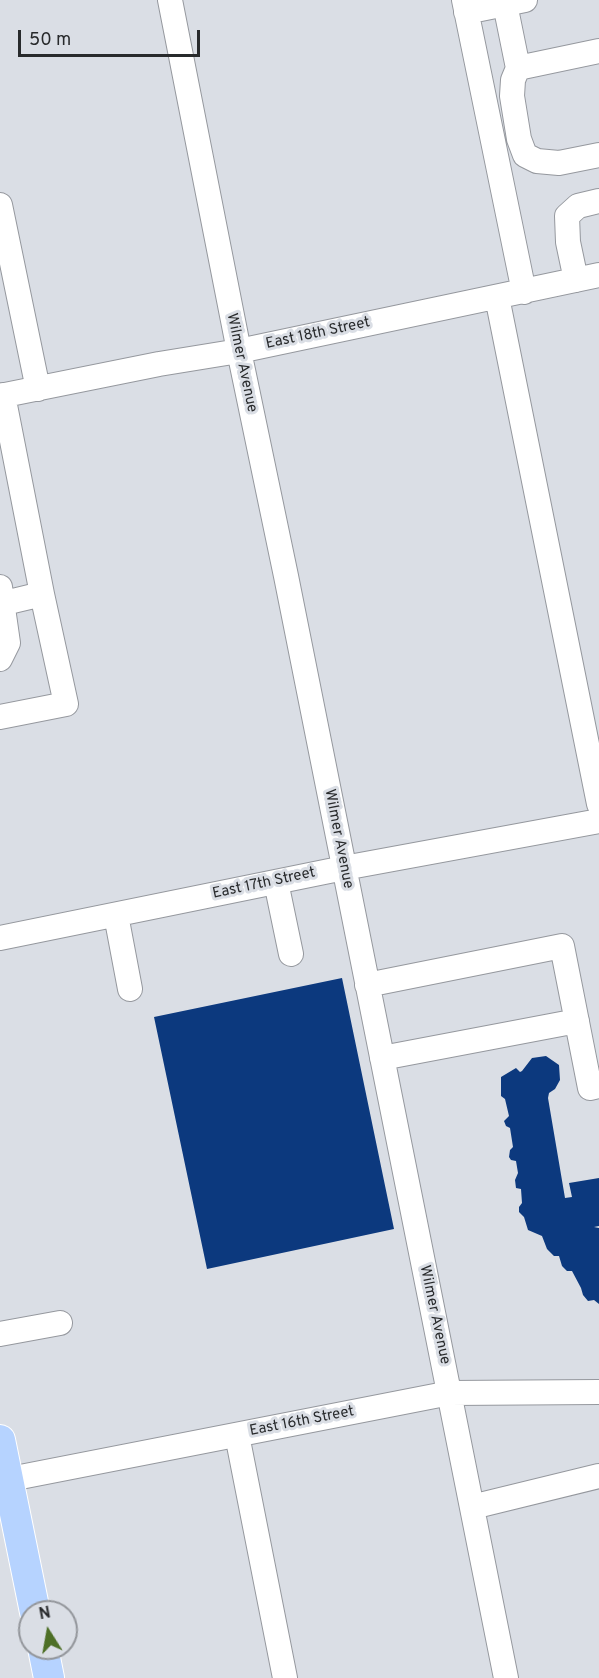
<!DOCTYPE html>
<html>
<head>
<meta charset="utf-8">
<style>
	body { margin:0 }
	#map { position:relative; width:599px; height:1678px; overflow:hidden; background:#dadee5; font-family:Overpass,sans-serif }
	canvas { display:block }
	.north { position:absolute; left:18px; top:1600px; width:60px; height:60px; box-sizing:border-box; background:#dadee5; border:2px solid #93969b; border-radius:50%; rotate:349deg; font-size:16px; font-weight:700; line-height:24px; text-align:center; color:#282a2c }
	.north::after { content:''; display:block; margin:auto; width:21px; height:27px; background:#4d6f26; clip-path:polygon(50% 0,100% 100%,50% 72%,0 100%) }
	.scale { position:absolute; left:18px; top:30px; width:182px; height:27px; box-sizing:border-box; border:3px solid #282a2c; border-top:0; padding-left:8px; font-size:18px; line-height:21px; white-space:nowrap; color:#282a2c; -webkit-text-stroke:4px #dadee5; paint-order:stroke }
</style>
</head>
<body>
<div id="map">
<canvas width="599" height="1678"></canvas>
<div class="north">N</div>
<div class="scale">50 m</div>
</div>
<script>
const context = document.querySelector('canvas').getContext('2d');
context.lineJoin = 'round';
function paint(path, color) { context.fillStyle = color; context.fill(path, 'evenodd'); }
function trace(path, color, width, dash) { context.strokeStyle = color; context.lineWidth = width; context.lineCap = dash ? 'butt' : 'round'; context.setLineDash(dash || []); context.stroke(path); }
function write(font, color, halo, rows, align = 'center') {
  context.font = font + ' Overpass,sans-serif'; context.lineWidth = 6; context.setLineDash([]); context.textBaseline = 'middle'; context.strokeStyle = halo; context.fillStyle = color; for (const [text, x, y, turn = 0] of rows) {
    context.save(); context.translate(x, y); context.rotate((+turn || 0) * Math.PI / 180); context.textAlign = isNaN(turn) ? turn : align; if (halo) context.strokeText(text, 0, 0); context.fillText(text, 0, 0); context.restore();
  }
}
paint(new Path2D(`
	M342 978 394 1229 207 1269 154 1017Z
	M546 1056 559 1065 560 1080 555 1089 549 1093 548 1098 565 1198 572 1197 569 1183 599 1178V1226L594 1227 599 1228V1304L594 1300 588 1301 583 1295 581 1288 572 1271H567L562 1266 559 1256H554L547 1249 542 1236 528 1230 524 1217 519 1212V1207L522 1203 521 1189 516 1188 515 1180 518 1173 516 1161 511 1160 509 1157 510 1150 513 1147 510 1128 506 1126 504 1121 509 1116 505 1099 501 1096V1077L516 1068 520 1072 522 1071 532 1058Z`), '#0c397e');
const minor = new Path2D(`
	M170 0 239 351 286 576 506 1678
	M464 0 524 292
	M505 4 518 68 599 51
	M466 12 525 0
	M518 68 513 80 512 96 519 139 525 155 537 161 559 163 599 155
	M0 205 38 389
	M576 280 568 242 567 216 578 206 599 201
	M497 297 599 804
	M0 396 159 364 239 351 599 275
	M0 587 8 643 0 659
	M0 604 42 594 3 395
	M0 717 66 704 42 594
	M276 882 291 954
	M116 915 130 989
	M0 938 344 868 599 821
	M367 985 562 946 590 1088 599 1086
	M382 1058 577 1021
	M0 1334 60 1323
	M237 1435 285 1678
	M0 1481 450 1393 599 1392
	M472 1507 599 1476`);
const major = new Path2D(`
	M0 1440 35 1612
	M43 1648 49 1678`);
trace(minor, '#95989e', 26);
trace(major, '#fff', 32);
trace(minor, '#fff', 24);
trace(major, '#b6d3ff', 30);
write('15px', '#282a2c', '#dadee5', [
	["East 18th Street",318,334,-12],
	["Wilmer Avenue",241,363,78],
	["Wilmer Avenue",338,839,79],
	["East 17th Street",264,884,-12],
	["Wilmer Avenue",434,1315,78],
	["East 16th Street",302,1422,-11]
]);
</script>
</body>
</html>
